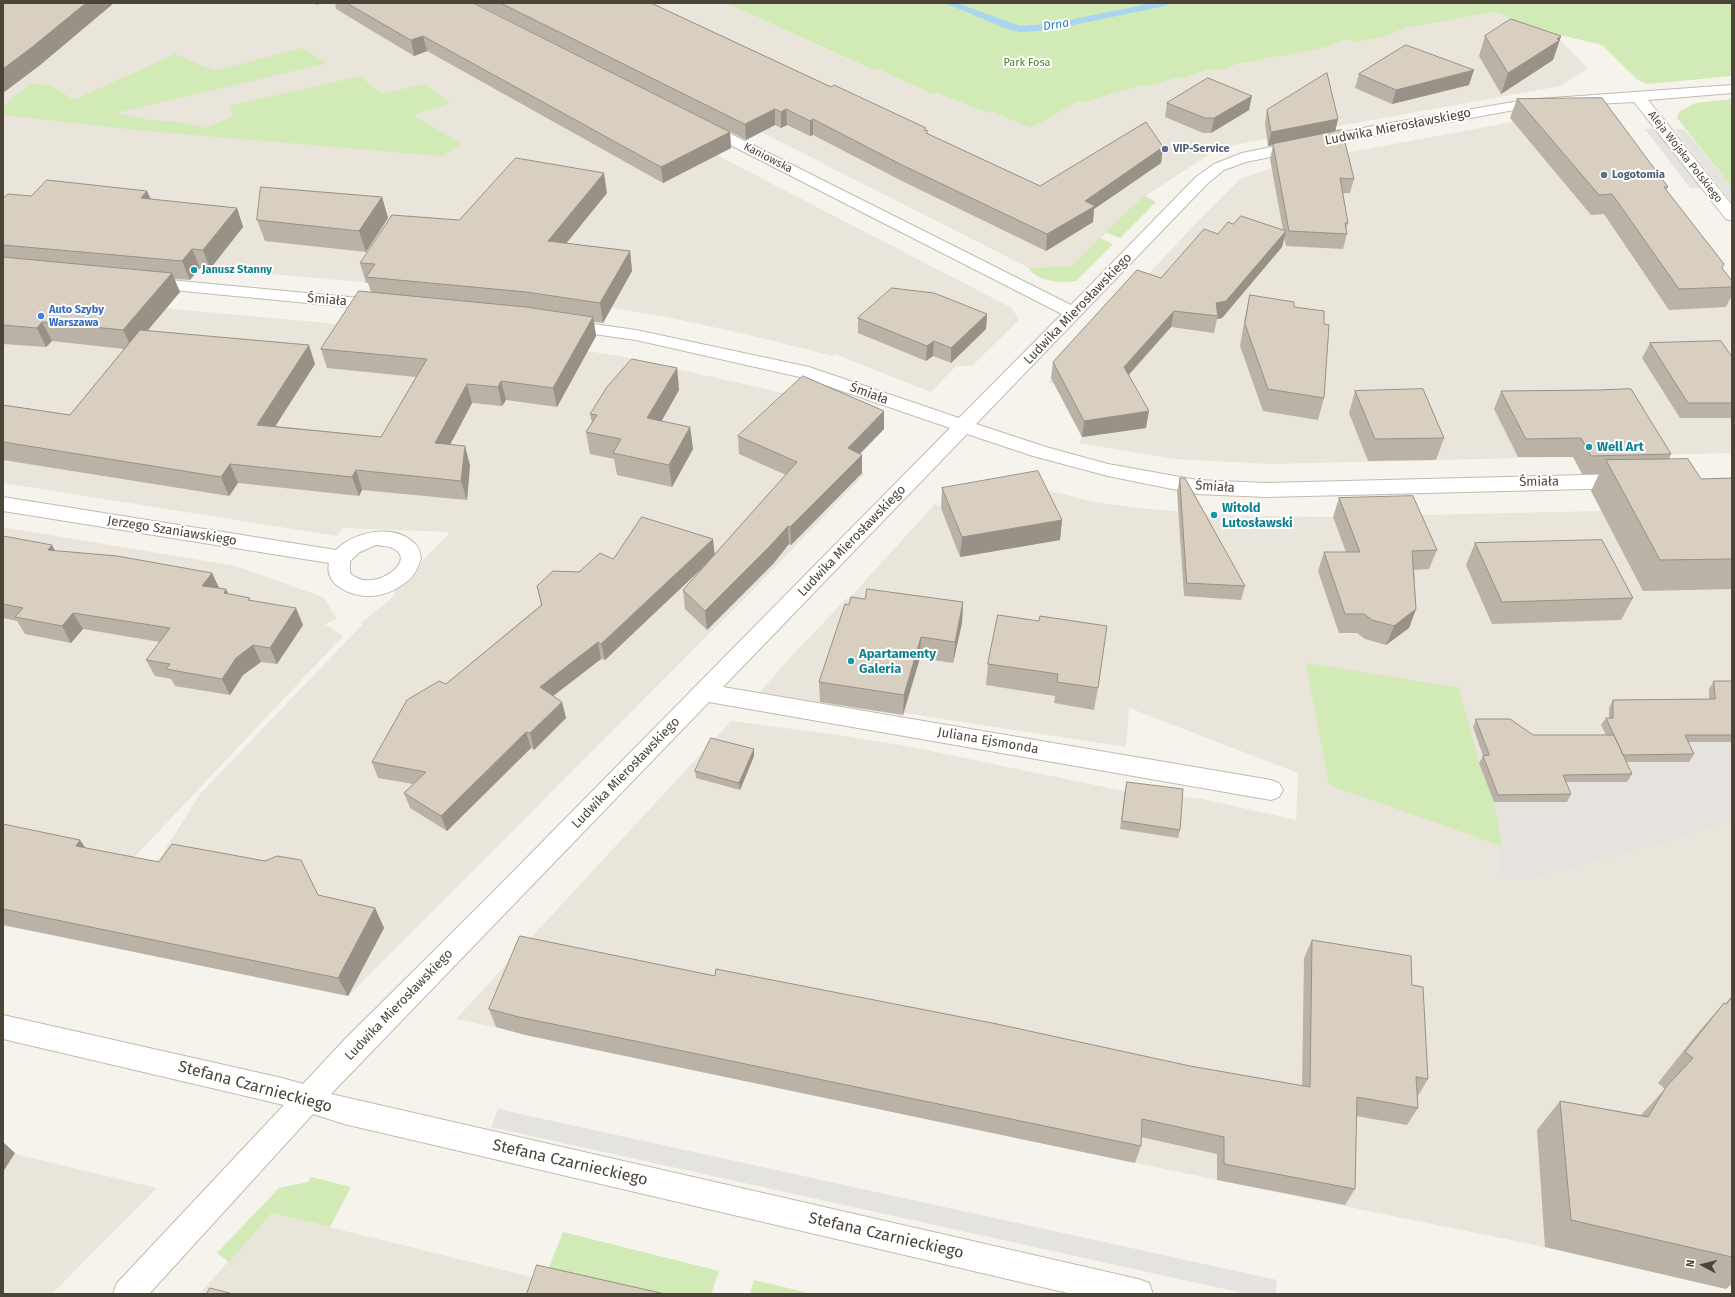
<!DOCTYPE html>
<html>
<head>
<meta charset="utf-8">
<style>
	body { margin:0 }
	#map { position:relative; width:1735px; height:1297px; overflow:hidden; background:#f6f3ec; font-family:"Fira Sans",sans-serif }
	canvas { display:block }
	.frame { position:absolute; inset:0; border:4px solid #4b4439; pointer-events:none }
	.north { position:absolute; left:1683px; top:1245px; width:40px; height:40px; -webkit-text-stroke:3px #fff; paint-order:stroke; rotate:277deg; font-size:11px; font-weight:700; line-height:16px; text-align:center; color:#4b4439 }
	.north::after { content:''; display:block; margin:auto; width:14px; height:18px; background:#4b4439; clip-path:polygon(50% 0,100% 100%,50% 72%,0 100%) }
</style>
</head>
<body>
<div id="map">
<canvas width="1735" height="1297"></canvas>
<div class="frame"></div>
<div class="north">N</div>
</div>
<script>
const context = document.querySelector('canvas').getContext('2d');
context.lineJoin = 'round';
function paint(path, color) { context.fillStyle = color; context.fill(path, 'evenodd'); }
function trace(path, color, width, dash) { context.strokeStyle = color; context.lineWidth = width; context.lineCap = dash ? 'butt' : 'round'; context.setLineDash(dash || []); context.stroke(path); }
function write(font, color, halo, rows, align = 'center') {
  context.font = font + ' "Fira Sans",sans-serif'; context.lineWidth = 4; context.setLineDash([]); context.textBaseline = 'middle'; context.strokeStyle = halo; context.fillStyle = color; for (const [text, x, y, turn = 0] of rows) {
    context.save(); context.translate(x, y); context.rotate((+turn || 0) * Math.PI / 180); context.textAlign = isNaN(turn) ? turn : align; if (halo) context.strokeText(text, 0, 0); context.fillText(text, 0, 0); context.restore();
  }
}
paint(new Path2D(`
	M3 3H423L1012 308 1019 320 972 366H956L931 392 835 354 833 356 745 334 667 317 612 308 511 295 145 263 3 249Z
	M578 3H726L874 71 878 69 934 95 937 93 988 113 992 111 1030 127 1079 101 1083 103 1141 85 1146 87 1178 77 1182 79 1210 69 1219 71 1243 62 1247 63 1274 56 1279 57 1306 50 1330 46 1348 39 1358 43 1362 41 1379 38 1406 28 1494 12 1553 33 1588 68 1561 86 1233 145 1207 156 1139 200 1094 245 1071 266 1029 268 757 130Z
	M1534 118 1732 285V453L1271 464 1175 459 1079 443 1082 437 1054 384 1048 382 1197 222 1240 179 1281 165Z
	M3 291 128 305 393 329 588 351 624 357 801 397 848 467 865 474 748 595 348 996 265 979 138 877 161 856 200 794 363 624 361 623 395 595 393 592 450 532 342 528 337 536 3 483Z
	M1036 491H1049L1095 502 1137 508 1235 516 1333 517 1732 508V1273L1726 1289 1530 1244 1217 1180 456 1019 731 721 839 735 906 746 1119 790 1202 799 1296 820 1298 773 1129 708 1126 747 904 713 903 715 842 707 760 692 785 663 843 602 853 594 935 504 942 508Z
	M3 527 236 566 323 597 337 619 325 624 343 636 60 936 3 926Z
	M3 1151 48 1162 157 1188 52 1294H3Z
	M272 1213 544 1280 606 1294H199Z`), '#eae5da');
paint(new Path2D(`
	M1732 689V820L1661 843 1529 879 1498 877 1502 846 1479 763 1547 762 1728 706Z`), '#e6e2dd');
paint(new Path2D(`
	M726 3H1732V76L1648 84 1638 80 1602 45 1552 33 1494 12 1406 28 1379 38 1362 41 1357 43 1347 39 1330 46 1279 57 1274 56 1247 63 1243 62 1219 71 1210 69 1182 79 1178 77 1146 87 1141 85 1083 103 1079 101 1030 128 992 111 988 113 937 93 934 95 878 69 875 71Z
	M302 48 327 63 116 113 149 120 179 122 206 128 233 116 229 106 360 76 381 94 425 84 450 103 413 115 462 144 442 156 145 131 3 115V106L31 83 52 86 74 100 175 54 215 71Z
	M1732 99V188L1677 118 1679 112 1695 103Z
	M1145 196 1156 202 1120 238 1105 232 1139 200Z
	M1100 238 1113 244 1076 281C1063 283 1036 282 1029 268L1071 266Z
	M1306 663 1459 688 1479 763 1494 802 1502 846 1329 785Z
	M311 1177 351 1187 330 1227 272 1213 229 1262 217 1253 279 1188 308 1182Z
	M563 1232 719 1271 711 1294H635L546 1275Z
	M754 1280 813 1294H750Z`), '#d2eab5');
paint(new Path2D(`
	M1645 129H1655L1701 188H1690Z
	M1674 129H1684L1732 188V202Z
	M498 1109 1277 1280 1276 1294H1247L491 1127Z`), '#e5e3e0');
paint(new Path2D(`
	M945 3H957L1020 26 1049 24 1153 3H1169L1165 6 1049 30 1020 32 1007 29Z`), '#a9d4f2');
const minor = new Path2D(`
	M1732 85V93L1648 100 1732 205V221L1726 219 1634 102 1525 108 1373 136 1246 162 1224 170 1208 183 976 424 1046 447 1108 464 1197 480 1266 483 1625 474 1632 476 1635 481 1632 486 1625 488 1266 497 1197 494 1108 476 1033 456 967 434 723 687 1271 780 1279 783 1283 790 1279 797 1271 800 709 702 331 1094 1138 1279 1149 1283 1153 1294H1072L344 1124 313 1114 149 1294H113L117 1283 284 1105 3 1039V1015L282 1078 303 1084 344 1040 490 895 950 428 804 378 636 340 565 330 559 329 556 325 559 321 565 320 636 330 809 367 959 418 1062 314 699 129 697 126 699 123H709L1071 305 1196 177 1214 164 1242 153 1373 126 1525 100Z
	M148 278 380 300 386 301 389 305 386 309 380 310 142 287 139 283 142 279Z
	M3 497 336 550C354 531 396 523 415 544 419 547 420 553 421 558 418 568 414 577 405 583 396 590 382 596 371 596 353 597 324 586 329 563L3 511ZM376 545C383 546 394 546 399 553 410 567 369 593 350 573V561L360 552Z`);
trace(minor, '#c2bbae', 2);
paint(minor, '#fff');
paint(new Path2D(`
	M312 3H319L318 5Z
	M335 3H473L730 132 731 148 663 183 427 51 414 56 336 9Z
	M474 3H651L926 131 928 134 1040 186 1163 147 1161 163 1094 209 1093 222 1046 251 902 181 813 135 810 136 787 125 781 128 775 125 746 140Z
	M1485 36H1561L1553 60 1501 94 1479 56Z
	M1359 74 1469 85 1392 104 1355 88Z
	M1517 99 1668 187 1666 190 1722 268 1732 281V295L1726 307 1669 310 1604 214 1591 215 1510 118Z
	M1167 103 1249 110 1211 133H1203L1165 117Z
	M1267 110 1338 119 1335 132 1354 179 1350 193H1343L1348 223 1346 229 1347 234 1343 249 1286 246 1284 238 1282 247 1222 318 1217 319 1214 333 1171 327 1129 375 1146 428 1082 437 1051 378 1053 362 1161 278 1218 234 1233 224 1283 230 1270 159 1273 145 1268 146 1265 123Z
	M147 191 151 199 237 208 243 227 210 269 200 268 190 280 174 279 180 292 148 330 315 364 275 426 381 437 416 377 327 368 321 349 371 292 368 283H366L360 263 459 220 607 193 566 243 630 251 632 271 603 323 594 322 596 336 557 407 506 400 502 406 472 403 450 444 470 465 467 500 362 490 359 496 238 483 229 496 3 460V405L70 415 124 349 52 341 46 347 3 344V198L31 196Z
	M382 197 388 218 366 252 265 241 257 220Z
	M1250 295 1294 307 1324 324V398L1318 420 1263 411 1240 346 1245 317Z
	M987 314 986 329 951 363 933 356 926 361 858 333V318Z
	M1650 343 1732 357V418H1680L1642 358Z
	M677 368 679 390 661 421 690 427 693 449 672 487 617 475 614 459 590 454 586 432 592 423 590 414Z
	M1355 391 1444 438 1436 460 1368 461 1349 413Z
	M1501 391 1671 454 1669 459 1701 479 1732 478V589L1643 591 1591 491 1599 474H1582L1573 457H1518L1494 409Z
	M884 429 860 454 862 473 791 545 789 544 773 564 707 630 685 609 683 590 708 562 605 660 601 659 553 696 562 702 566 718 534 750 531 748 447 831 410 808 404 793 413 784 378 778 372 762 446 684 541 605 537 586 613 559 715 554 786 475 739 454 738 436Z
	M1180 478 1245 586 1241 600 1184 596 1177 492Z
	M942 488 1062 520 1060 540 960 557 941 508Z
	M1339 498 1437 550 1429 569 1414 570 1416 609 1409 628 1386 645 1365 639 1357 633H1339L1318 571 1324 552H1346L1333 517Z
	M3 536 55 551 212 573 219 588 229 594 251 600 303 625 277 664 261 662 243 675 230 695 175 686 171 679 155 676 146 660 160 642 83 629 71 643 25 634 17 621 3 618Z
	M1475 543 1633 598 1621 620 1492 624 1466 565Z
	M865 599 963 602 962 623 953 663 920 658 903 715 820 702 819 682 849 605Z
	M998 615 1098 688 1094 710 1054 703 1055 696 986 685 988 664Z
	M1714 681H1732V742H1688L1694 754 1689 762H1626L1632 774 1627 782H1566L1571 794 1567 802H1494L1479 763 1483 756 1473 727 1476 719 1533 735H1606L1601 725 1606 718H1609V708L1613 700 1709 699V689Z
	M754 749V756L740 790 696 778 695 771Z
	M1127 782 1180 830 1178 838 1120 829 1125 790Z
	M3 824 86 848 159 862 301 860 318 895 375 908 384 928 348 996 3 925Z
	M1312 940 1412 985 1428 1079 1418 1096H1417L1418 1108 1407 1125 1356 1116 1355 1189 1345 1205 1217 1180V1154L1141 1137V1146L1135 1163 525 1035 496 1027 489 1009 715 976 1190 1066 1302 1086 1304 958Z
	M1732 996V1284L1726 1289 1545 1247 1537 1130 1560 1101 1641 1115 1665 1089 1658 1083 1696 1035 1724 1003 1725 1004Z`), '#bab2a6');
paint(new Path2D(`
	M86 3H114L39 66 3 93V69Z
	M423 36 427 51 414 56 411 40Z
	M1561 36 1553 60 1501 94 1508 73Z
	M1474 70 1469 85 1392 104 1396 90Z
	M1252 96 1249 110 1211 133 1214 118Z
	M775 109V125L746 140 745 124Z
	M786 109 787 125 781 128V112Z
	M813 119V135L810 136V121Z
	M1338 119 1335 132 1268 146 1271 132Z
	M730 132 731 148 663 183 661 167Z
	M1163 147 1161 163 1094 209 1093 222 1046 251 1047 234 1085 201Z
	M604 173 607 193 552 261 548 241Z
	M147 191 155 210 141 198Z
	M382 197 388 218 366 252 359 231Z
	M237 208 243 227 210 269 203 250Z
	M1286 231 1282 247 1222 318 1217 319 1218 316 1216 303Z
	M192 249 200 268 190 280 182 261Z
	M630 251 632 271 603 323 600 303Z
	M172 273 180 292 132 349 123 330Z
	M1174 311 1171 327 1121 383 1124 367Z
	M987 314 986 329 951 363V348Z
	M593 317 596 336 557 407 553 388Z
	M42 322 52 341 46 347 37 328Z
	M934 341 933 356 926 361 927 346Z
	M309 345 315 364 264 444 257 425Z
	M677 368 679 390 651 440 647 418Z
	M501 381 506 400 502 406 498 387Z
	M467 384 472 403 441 462 435 443Z
	M884 411V429L848 466V448Z
	M1149 411 1146 428 1082 437 1084 421Z
	M690 427 693 449 672 487 669 465Z
	M465 446 470 465 467 500 461 481Z
	M862 455V473L791 545 790 527Z
	M230 464 238 483 229 496 221 477Z
	M356 470 362 490 359 496 352 477Z
	M1062 520 1060 540 960 557 962 537Z
	M788 526 789 544 773 564 707 630 705 611Z
	M713 539 715 556 605 660 601 644Z
	M52 545 61 562 48 550Z
	M212 573 220 590 202 586Z
	M226 589 234 606 224 593Z
	M963 602 962 623 953 663 955 642Z
	M296 608 303 625 277 664 270 648Z
	M1416 609 1409 628 1386 645 1394 626Z
	M73 613 83 629 71 643 62 626Z
	M921 637 920 658 903 715 904 695Z
	M598 642 601 659 544 703 540 687Z
	M253 645 261 662 243 675 230 695 222 679 236 658Z
	M562 702 566 718 534 750 530 733Z
	M526 732 531 748 447 831 441 816Z
	M754 749V756L740 790 739 783Z
	M80 840 94 860 76 846Z
	M375 908 384 928 348 996 338 978Z
	M3 1142 15 1153 3 1172Z`), '#979187');
const building = new Path2D(`
	M3 3H86L31 48 3 69Z
	M347 3H473L730 132 661 167 423 36 411 40Z
	M501 3H651L831 87 834 85 926 128 924 130 928 131 926 133 1040 186 1146 122 1163 147 1085 201 1095 206 1047 234 902 165 813 119 810 121 786 109 781 112 775 109 745 124Z
	M1511 19 1561 36 1557 39 1560 40 1508 73 1485 36Z
	M1406 45 1474 70 1396 90 1359 74Z
	M1327 73 1338 119 1271 132 1267 110Z
	M1208 78 1252 96 1214 118H1205L1167 103Z
	M1602 98 1668 187H1664L1724 264 1722 268 1732 281V287L1679 289 1612 194 1599 195 1517 99Z
	M1342 130 1354 179 1340 178 1348 223H1345L1347 234 1289 231 1273 144Z
	M516 158 604 173 548 241 630 251 600 303 526 292 366 277 375 264 360 263 392 215 459 220Z
	M47 180 147 191 141 198 237 208 203 250 192 249 182 261 3 245V198L8 194 31 196Z
	M261 187 382 197 359 231 257 220Z
	M1241 216 1286 231 1226 301 1216 303 1218 316 1174 311 1124 367 1149 411 1084 421 1053 362 1137 270 1161 278 1204 229 1218 234 1228 222 1233 224Z
	M3 257 172 273 123 330 42 322 37 328 3 325Z
	M892 288 934 293 987 314 951 348 934 341 927 346 858 318Z
	M359 291 526 307 593 317 553 388 501 381 498 387 467 384 435 443 465 446 461 481 356 470 352 477 230 464 221 477 3 442V405L70 415 140 330 309 345 257 425 381 437 427 359 321 349Z
	M1250 295 1294 302V307L1324 311V324L1329 325 1324 398 1268 389 1245 324Z
	M1721 341 1732 357V403H1688L1650 343Z
	M632 359 677 368 647 418 690 427 669 465 613 453 621 439 586 432 597 415 590 414 607 387Z
	M803 376 884 411 848 448 862 455 790 527 788 526 771 545 705 611 683 590 797 462 738 436Z
	M1423 389 1444 438 1375 439 1355 391Z
	M1631 389 1671 454 1591 456 1581 438 1526 439 1501 391 1598 390Z
	M1688 459 1701 479 1732 478V559L1660 560 1606 460Z
	M1038 471 1062 520 962 537 942 488Z
	M1180 478H1185L1245 586 1187 583Z
	M1413 496 1437 550 1412 551 1416 609 1394 626 1372 620 1364 614H1345L1324 552H1360L1339 498Z
	M642 517 713 539 601 644 598 642 540 687 562 702 530 733 526 732 441 816 404 793 426 772 372 762 407 700 439 681 446 684 542 605 537 586 553 571 579 572 600 553 613 559Z
	M3 536 52 545 48 550 117 556 212 573 202 586 226 589 224 593 250 598 248 600 296 608 270 648 253 645 236 658 222 679 166 669 170 664 146 660 170 628 73 613 62 626 15 617 23 608 3 604Z
	M1602 540 1633 598 1502 602 1475 543Z
	M867 589 963 602 955 642 921 637 904 695 819 682 845 604 849 605 851 597 865 599Z
	M998 615 1039 621 1040 616 1107 626 1098 688 1057 682 1058 674 988 664Z
	M1714 681H1732V735H1685L1694 754 1623 755 1606 718H1613V700L1715 699Z
	M1476 719H1510L1533 735H1614L1632 774 1563 775 1571 794 1498 795 1483 756 1489 755Z
	M711 738 754 749 739 783 695 771Z
	M1127 782 1183 789 1180 830 1122 821Z
	M3 824 80 840 76 846 159 862 172 844 265 861 277 856 301 860 318 895 375 908 338 978 3 909Z
	M520 936 715 976 716 969 997 1024 1190 1066 1310 1087 1312 940 1411 956 1412 985 1423 987 1428 1079 1416 1077 1418 1108 1357 1097 1355 1189 1224 1164V1137L1142 1119 1141 1146 519 1017 489 1009Z
	M1732 997V1257L1571 1220 1560 1101 1648 1117 1666 1087 1693 1058 1685 1052 1724 1003 1726 1004Z
	M537 1265 665 1294H527Z
	M210 1288 233 1294H207Z`);
paint(building, '#d8cfc1');
trace(building, '#979187', 1);
for (const [x, y, r, color] of [
	[1165,149,4,"#5c6f8a"],
	[1604,175,4,"#5c6f8a"],
	[194,270,4,"#0f9aa8"],
	[41,316,4,"#3f7fe0"],
	[1589,447,4,"#0f9aa8"],
	[1214,515,4,"#0f9aa8"],
	[851,661,4,"#0f9aa8"]
]) { const dot = new Path2D(); dot.arc(x, y, r, 0, 2 * Math.PI); context.fillStyle = color; context.fill(dot); trace(dot, '#fff', 1.5); }
write('11px', '#4a7f2a', '#fff', [
	["Park Fosa",1027,63]
]);
write('bold 11px', '#4e5e75', '#fff', [
	["VIP-Service",1173,149],
	["Logotomia",1612,175]
], 'left');
write('11px', '#4b4439', '#fff', [
	["Aleja Wojska Polskiego",1685,157,52],
	["Kaniowska",768,158,27]
]);
write('bold 11px', '#0d838f', '#fff', [
	["Janusz Stanny",202,270]
], 'left');
write('bold 11px', '#366cbe', '#fff', [
	["Auto Szyby",49,310],
	["Warszawa",49,323]
], 'left');
write('italic 12px', '#2e7ab2', '#fff', [
	["Drna",1056,25,-9]
]);
write('13px', '#4b4439', '#fff', [
	["Ludwika Mierosławskiego",1398,127,-11],
	["Śmiała",327,300,5],
	["Ludwika Mierosławskiego",1078,309,-46],
	["Śmiała",869,394,20],
	["Śmiała",1539,482,-1],
	["Śmiała",1215,487,4],
	["Jerzego Szaniawskiego",172,531,9],
	["Ludwika Mierosławskiego",852,541,-46],
	["Juliana Ejsmonda",988,741,10],
	["Ludwika Mierosławskiego",626,773,-46],
	["Ludwika Mierosławskiego",399,1005,-46]
]);
write('bold 13px', '#0d838f', '#fff', [
	["Well Art",1597,447],
	["Witold",1222,508],
	["Lutosławski",1222,523],
	["Apartamenty",859,654],
	["Galeria",859,669]
], 'left');
write('16px', '#4b4439', '#fff', [
	["Stefana Czarnieckiego",255,1087,15],
	["Stefana Czarnieckiego",570,1163,13],
	["Stefana Czarnieckiego",886,1236,13]
]);
</script>
</body>
</html>
